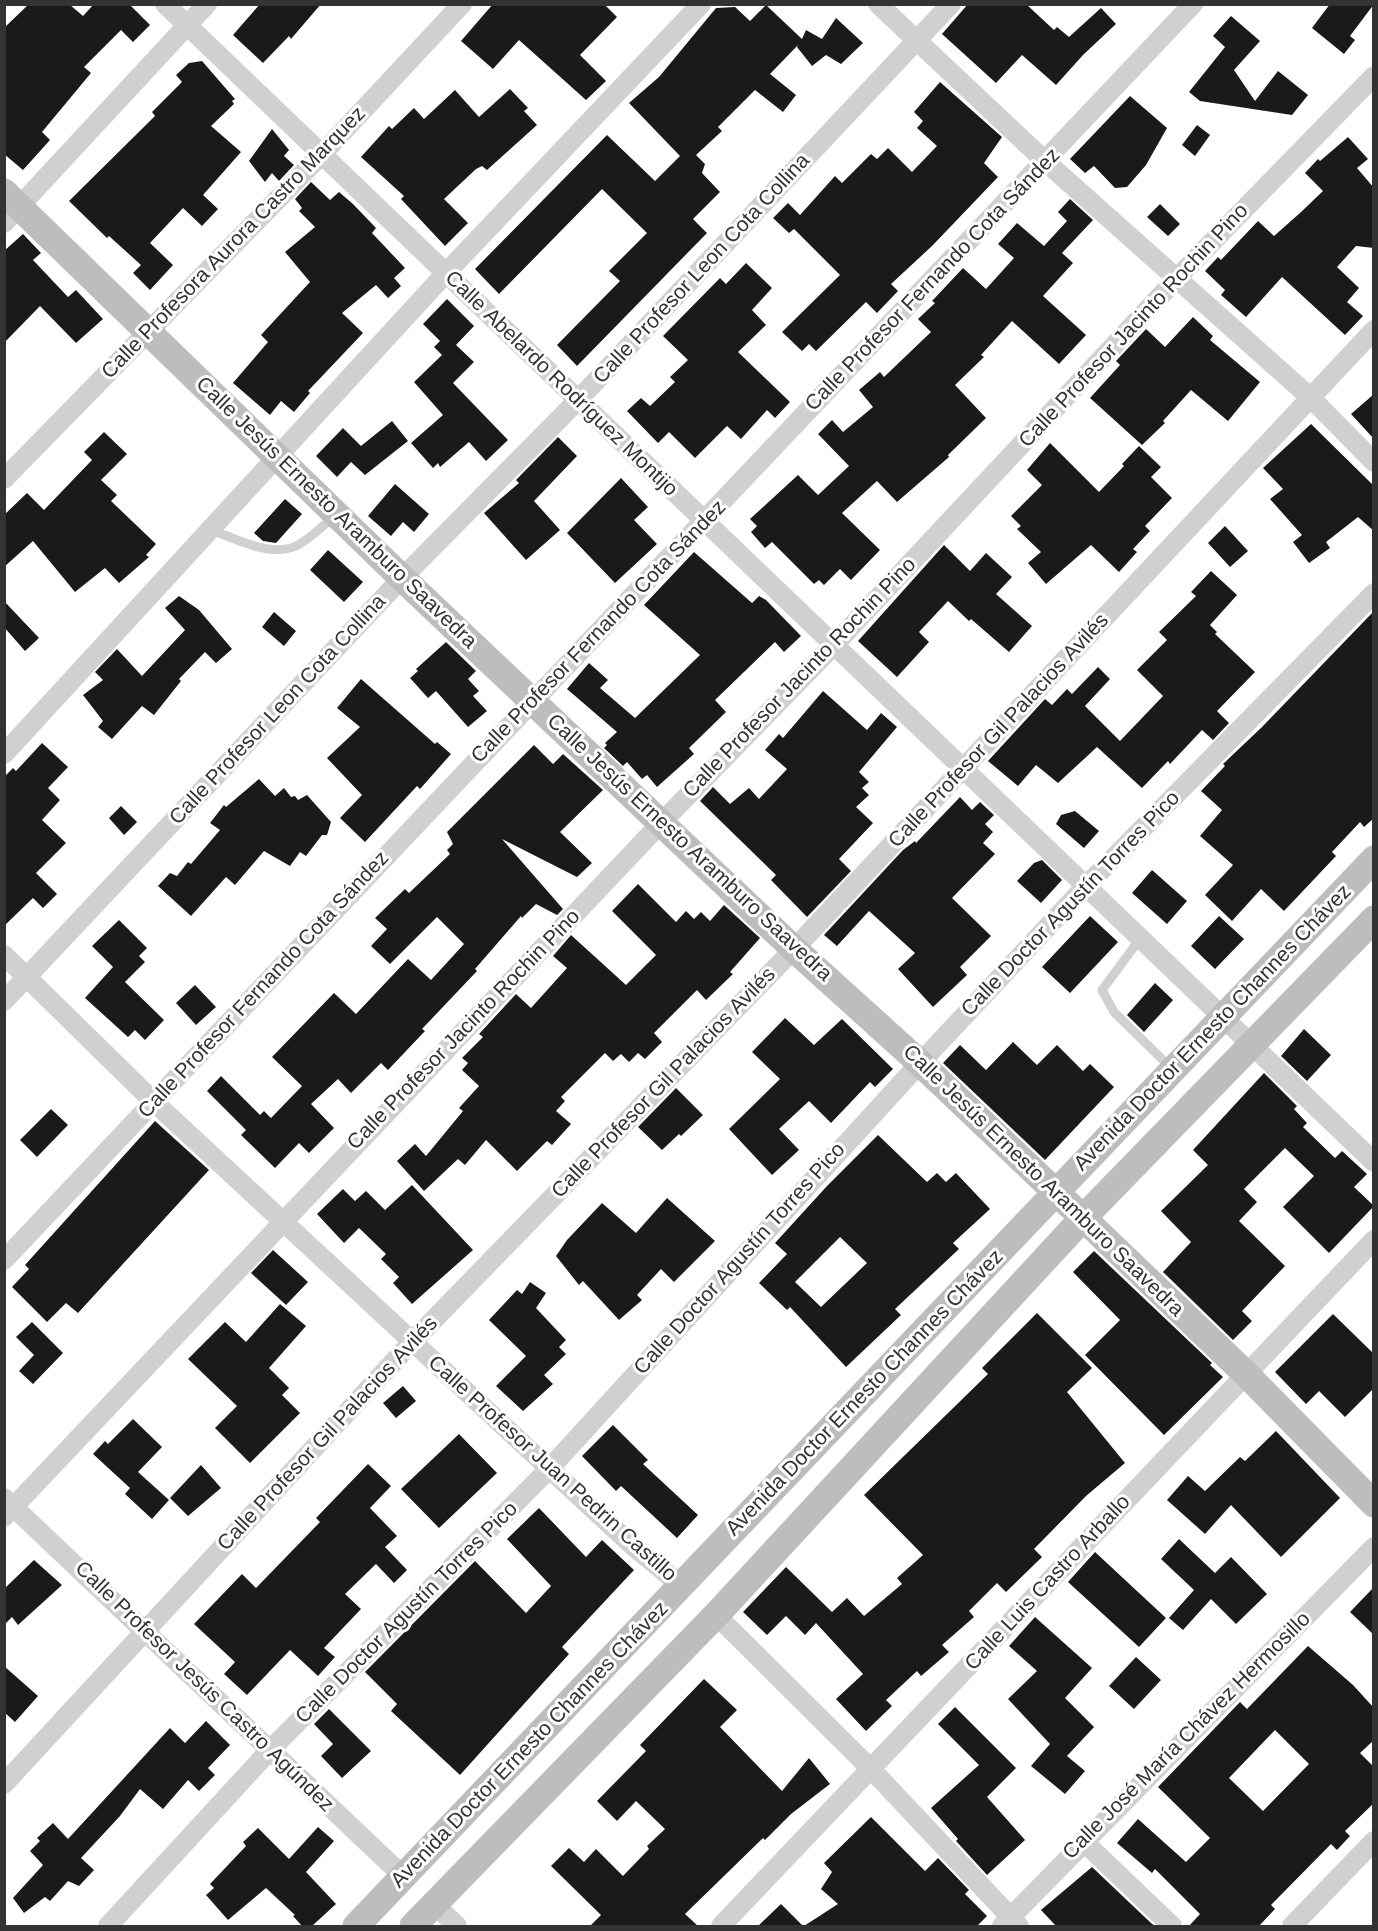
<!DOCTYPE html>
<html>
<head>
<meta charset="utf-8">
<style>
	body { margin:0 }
	#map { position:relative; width:1378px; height:1931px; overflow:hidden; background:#fff; font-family:Helvetica,sans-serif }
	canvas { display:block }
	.frame { position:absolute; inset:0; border:6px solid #333; pointer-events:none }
</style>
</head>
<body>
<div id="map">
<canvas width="1378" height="1931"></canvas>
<div class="frame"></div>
</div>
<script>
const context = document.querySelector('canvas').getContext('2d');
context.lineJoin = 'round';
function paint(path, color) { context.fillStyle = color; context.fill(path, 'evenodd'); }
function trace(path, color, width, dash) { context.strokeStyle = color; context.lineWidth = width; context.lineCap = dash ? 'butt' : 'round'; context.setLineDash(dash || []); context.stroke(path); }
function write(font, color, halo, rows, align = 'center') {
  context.font = font + ' Helvetica,sans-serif'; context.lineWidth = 6; context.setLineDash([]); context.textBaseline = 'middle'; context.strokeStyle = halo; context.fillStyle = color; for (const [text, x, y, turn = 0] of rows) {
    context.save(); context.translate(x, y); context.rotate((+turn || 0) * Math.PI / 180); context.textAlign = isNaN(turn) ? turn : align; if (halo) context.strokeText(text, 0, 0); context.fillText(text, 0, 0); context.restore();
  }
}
paint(new Path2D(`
	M29 4H69L83 16 94 4H129L150 25 133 42 121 30 84 67 91 73 42 132 50 140 23 170 4 154V28Z
	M260 4H321L291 39 289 36 263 63 233 35Z
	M493 4H604L617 17 580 55 606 81 586 100 519 40 493 69 461 41Z
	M968 4H1026L1054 30 1057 27 1069 37 1101 8 1116 24 1083 55 1056 85 1022 55 996 83 942 34Z
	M1330 4H1374L1350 36 1355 40 1344 54 1312 28Z
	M766 5 802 39 806 30 822 39 836 18 863 43 841 64 826 55 812 66 797 47 798 45 770 74 796 95 783 112 755 90 718 127 722 131 696 155 705 164 702 173 720 192 693 219 707 233 577 366 557 345 620 281 609 271 647 233 602 189 499 294 475 269 607 135 655 181 680 156 629 103 659 77 716 8 735 7 750 21Z
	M1231 16 1260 41 1234 70 1255 101 1278 71 1308 95 1292 115 1200 101 1189 92 1225 47 1213 36Z
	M202 61 235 99 232 101 234 104 211 126 241 152 203 195 218 209 202 226 183 208 150 243 173 265 150 290 133 273 141 265 109 236 107 238 69 201 155 116 152 112 182 82 176 75 189 63Z
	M940 82 1002 137 984 163 998 177 932 246 891 284 898 291 877 313 866 302 816 351 809 344 802 351 782 332 840 275 794 229 789 233 773 218 788 203 800 215 835 176 842 183 871 154 877 159 888 148 912 172 937 146 917 128 923 121 914 112Z
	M510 89 528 108 524 111 537 125 487 170 482 166 476 169 444 199 468 223 445 246 401 199 404 196 361 157 389 126 392 129 414 108 424 119 455 90 479 117Z
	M1130 96 1167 128 1146 165 1127 187 1115 188 1094 166 1085 173 1070 159Z
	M1197 125 1210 135 1195 156 1182 145Z
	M272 129 289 150 284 156 294 165 279 181 272 173 265 182 249 161Z
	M1348 137 1368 159 1357 168 1374 188V248L1356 246 1337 267 1359 288 1347 302 1363 316 1345 335 1282 277 1246 317 1221 295 1225 290 1205 271 1218 257 1221 260 1258 221 1274 236 1300 213 1323 191 1305 173 1318 159 1320 161Z
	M311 182 330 200 339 192 353 204 376 228 372 233 405 268 394 278 401 286 388 298 376 285 342 313 363 333 308 391 310 393 294 412 281 401 270 415 233 383 268 342 261 335 310 282 285 252 315 227 299 211 302 208 295 199Z
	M1070 199 1093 220 1062 253 1073 263 1043 296 1086 335 1059 364 1012 321 981 355 984 357 955 385 986 418 948 455 949 457 897 502 877 481 842 513 880 550 851 580 840 569 824 585 819 580 814 584 772 542 765 548 751 532 757 526 750 519 798 475 818 495 849 466 818 434 832 420 843 432 873 407 859 390 880 372 884 377 931 332 918 319 935 303 932 301 963 268 986 289 1014 258 998 244 1017 223 1044 246 1067 221 1058 212Z
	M1160 204 1180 224 1168 236 1147 217Z
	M23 234 41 253 33 260 68 297 76 290 103 319 76 343 40 306 4 343V251Z
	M746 263 772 288 752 310 766 325 738 352 790 402 775 418 767 410 741 439 727 426 695 458 669 432 658 443 627 411 641 398 650 406 675 382 670 377 688 360 663 336 720 278 726 284Z
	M447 299 474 326 456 345 474 362 453 383 508 440 486 461 469 442 440 467 438 463 433 468 411 443 443 415 414 382 442 355 434 347 440 341 423 324Z
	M1193 317 1213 336 1210 340 1260 382 1228 421 1191 390 1163 421 1165 423 1142 445 1090 398 1120 365 1116 361 1146 329 1165 347Z
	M1374 394V439L1351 414Z
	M392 421 408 441 365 475 351 462 337 477 316 456 343 428 361 446Z
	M1311 424 1374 486V531L1358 517 1326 542 1330 548 1309 563 1293 542 1302 535 1270 499 1283 489 1263 468Z
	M104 432 127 454 101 480 117 495 111 501 156 544 146 555 149 557 119 583 105 568 75 592 33 541 4 567V515L27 493 44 510 92 460 84 452Z
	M558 437 577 456 534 501 560 530 526 560 484 513 519 483 516 480Z
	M1050 443 1099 492 1124 466 1122 464 1139 446 1161 467 1151 477 1172 498 1145 526 1150 531 1133 549 1137 552 1119 572 1091 545 1046 584 1028 563 1041 552 1017 529 1021 526 1011 516 1042 485 1027 470Z
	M621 478 648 507 634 520 657 544 615 583 567 533Z
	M395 484 429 514 414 532 403 522 391 536 368 516Z
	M285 499 302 514 276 543 263 541 254 533Z
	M1225 526 1248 551 1230 567 1208 543Z
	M944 545 970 571 986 553 1012 577 996 594 1032 626 1009 652 971 619 969 621 948 601 919 632 929 642 897 677 858 641Z
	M328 550 363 582 344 602 310 570Z
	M694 552 752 603 759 596 766 600 801 636 784 652 775 642 715 700 726 712 689 748 694 754 657 787 647 775 642 779 627 762 623 766 604 748 607 745 605 743 617 732 567 689 589 663 608 680 600 688 635 718 700 655 644 605Z
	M1211 571 1237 595 1210 625 1217 632 1215 634 1255 672 1217 711 1229 723 1213 740 1202 730 1170 764 1168 761 1142 788 1097 747 1058 783 1036 765 1018 786 988 761 1045 699 1052 705 1067 689 1072 694 1098 667 1110 679 1085 706 1120 741 1163 696 1137 670 1167 640 1159 632 1196 596 1191 592Z
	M179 596 199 610 232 649 216 663 205 652 179 679 181 681 154 715 142 706 112 739 98 727 103 721 83 695 103 680 95 672 117 649 142 676 185 630 165 608Z
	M4 601 39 638 25 651 4 627Z
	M1374 611V818L1364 827 1360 822 1332 852 1336 856 1284 911 1261 889 1232 921 1205 895 1233 865 1200 836 1222 810 1201 791 1225 766 1223 764 1262 727Z
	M274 612 296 631 284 646 262 627Z
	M446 642 476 671 468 679 479 691 473 696 487 711 468 727 436 691 428 698 410 678 418 671 416 669Z
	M361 679 435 744 437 742 451 754 420 789 417 786 365 842 340 818 362 795 327 758 360 727 337 708Z
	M823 691 867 730 881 713 897 727 859 772 869 782 862 788 869 795 856 807 873 823 839 859 851 871 807 917 771 880 776 875 700 801 713 787 730 804 749 788 759 799 787 769 765 750 779 734 783 738Z
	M42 743 68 767 48 788 60 800 42 820 66 843 36 873 57 894 43 908 33 898 4 926V777L13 768 16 771Z
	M534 745 553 764 563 754 603 790 560 832 592 863 577 877 502 839 563 909 557 915 536 904 522 918 521 916 475 969 477 971 422 1029 425 1031 388 1070 381 1063 351 1093 338 1079 311 1104 334 1128 309 1153 299 1143 275 1168 241 1135 246 1130 207 1091 221 1076 260 1115 264 1111 271 1118 302 1086 272 1057 334 993 356 1014 408 959 431 980 464 944 437 917 390 964 371 946 387 929 375 918 405 889 409 893 450 854 447 850 453 844 447 832Z
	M259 779 275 796 284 788 291 797 295 796 298 800 307 795 331 822 327 835H322L306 856 300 852 290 866 264 851 235 885 226 877 191 916 158 886 170 873 177 876 188 862 191 864 220 830 210 823 224 805 226 807Z
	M960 797 972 810 980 802 994 815 985 824 993 832 983 843 995 854 952 898 991 936 960 967 967 975 933 1007 898 969 915 953 869 911 837 946 824 935 903 850 915 841 916 843Z
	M121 806 137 822 124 835 109 818Z
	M1075 811 1099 831 1084 848 1056 824 1061 815Z
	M1042 860 1062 880 1041 903 1017 881 1034 863Z
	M1152 870 1187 901 1167 924 1132 893Z
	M638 884 676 922 686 911 694 919 701 912 710 921 724 905 760 938 730 972 733 974 706 1000 697 990 654 1033 662 1042 645 1059 638 1053 629 1062 621 1054 613 1061 605 1053 561 1097 565 1101 556 1111 571 1124 552 1145 547 1141 517 1171 486 1140 465 1165 458 1159 424 1191 397 1161 415 1144 426 1156 463 1111 459 1108 479 1086 462 1070 468 1063 462 1058 483 1037 479 1034 516 994 531 1008 567 968 553 956 571 935 626 985 656 955 612 911Z
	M1090 916 1118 942 1070 993 1042 967Z
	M1219 916 1244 939 1215 969 1191 946Z
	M119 920 147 948 139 956 145 962 125 982 164 1020 145 1040 135 1030 128 1037 85 998 113 967 92 946Z
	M1155 983 1173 1000 1144 1032 1127 1015Z
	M195 985 216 1007 196 1025 176 1003Z
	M785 1018 814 1045 842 1019 893 1069 875 1087 870 1082 831 1123 809 1101 779 1129 799 1150 772 1175 729 1129 780 1079 752 1052Z
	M1304 1029 1331 1055 1307 1081 1281 1056Z
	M1013 1042 1037 1065 1057 1045 1083 1071 1090 1064 1114 1087 1045 1160 943 1063 960 1045 986 1070Z
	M1264 1073 1297 1106 1294 1109 1307 1123 1303 1127 1335 1158 1342 1151 1367 1174 1354 1187 1374 1206 1329 1253 1283 1207 1314 1176 1285 1148 1244 1189 1257 1202 1239 1221 1285 1266 1242 1311 1252 1321 1233 1340 1163 1272 1191 1242 1161 1211 1208 1165 1193 1150Z
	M676 1088 703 1115 681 1136 679 1134 662 1150 638 1127Z
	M51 1109 68 1125 37 1157 20 1140Z
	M155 1121 209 1170 78 1313 66 1303 47 1322 12 1287 29 1269 25 1265Z
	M878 1135 927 1182 937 1173 946 1182 956 1173 990 1209 953 1243 959 1249 895 1309 901 1315 846 1367 790 1307 787 1310 759 1283 787 1254 775 1243 827 1186ZM840 1237 867 1263 821 1307 795 1282Z
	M412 1185 473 1250 412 1304 393 1283 399 1277 381 1259 386 1254 359 1228 344 1243 317 1214 343 1189 355 1201 366 1191 385 1210Z
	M667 1198 715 1241 674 1282 661 1269 637 1295 642 1300 619 1320 583 1281 579 1285 556 1256 567 1240 602 1203 636 1233Z
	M273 1250 308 1282 286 1305 251 1273Z
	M1094 1251 1212 1363 1210 1365 1223 1377 1164 1435 1085 1355 1120 1320 1073 1272Z
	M530 1282 546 1293 536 1308 566 1340 559 1347 566 1354 544 1375 553 1384 523 1411 496 1386 526 1356 489 1320 517 1290 522 1294Z
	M280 1304 306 1326 269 1368 289 1388 282 1395 300 1413 250 1463 215 1428 237 1406 188 1359 225 1322 246 1342Z
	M1037 1313 1092 1368 1067 1392 1125 1463 1086 1496 1034 1549 1042 1557 1006 1592 997 1583 969 1611 974 1617 942 1645 949 1652 921 1676 917 1671 886 1700 892 1706 866 1731 836 1699 863 1674 816 1623 805 1635 786 1616 767 1635 743 1612 786 1567 832 1612 847 1598 864 1616 902 1584 897 1578 923 1555 864 1495 988 1374 982 1368Z
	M1333 1314 1374 1354V1388L1345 1417 1319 1391 1306 1404 1275 1372Z
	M32 1322 63 1353 33 1384 19 1371 34 1355 16 1337Z
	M403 1386 416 1401 396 1418 383 1403Z
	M133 1419 162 1447 138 1472 169 1500 152 1519 125 1494 130 1488 93 1454 105 1441 108 1444Z
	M613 1425 648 1460 643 1464 698 1515 677 1538 621 1486 616 1491 582 1456Z
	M1276 1431 1340 1498 1281 1557 1231 1505 1205 1534 1167 1500 1188 1476 1205 1491 1240 1457 1245 1461Z
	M459 1434 497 1473 439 1528 401 1489Z
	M368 1464 391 1486 370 1508 397 1536 385 1547 407 1570 394 1583 376 1564 345 1594 361 1609 324 1648 335 1657 318 1676 290 1650 247 1695 224 1674 235 1662 194 1624 242 1574 256 1588 320 1522 316 1518Z
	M201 1465 221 1488 188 1516 170 1498Z
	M539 1508 586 1557 602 1540 634 1570 562 1647 569 1654 460 1775 391 1711 397 1704 365 1672 475 1561 526 1613 551 1586 507 1539Z
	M1179 1539 1215 1573 1231 1557 1267 1594 1236 1624 1211 1599 1183 1630 1169 1618 1194 1590 1161 1559Z
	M1095 1552 1166 1618 1139 1647 1068 1582Z
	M34 1560 62 1585 18 1625 12 1617 4 1625V1589Z
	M1374 1587V1635L1350 1612Z
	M1035 1617 1092 1668 1065 1698 1094 1727 1067 1756 1085 1771 1065 1794 1031 1766 1050 1744 1008 1699 1037 1671 1009 1646Z
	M1308 1646 1353 1685 1374 1708V1740L1360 1753 1374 1767V1803L1345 1831 1350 1836 1337 1850 1331 1844 1271 1905 1275 1909 1259 1926H1189L1200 1914 1155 1869 1152 1873 1117 1843 1138 1819 1186 1862 1210 1838 1158 1787 1240 1702 1247 1709ZM1275 1730 1309 1764 1263 1811 1229 1778Z
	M1136 1657 1161 1680 1134 1709 1109 1686Z
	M4 1666 38 1696 15 1722 4 1712Z
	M704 1679 737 1710 720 1727 782 1791 809 1758 830 1784 791 1814 765 1840 763 1838 685 1914 698 1926H590L601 1915 551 1866 569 1848 584 1862 596 1849 623 1876 649 1849 647 1846 665 1829 636 1801 617 1821 597 1801 646 1751 640 1745Z
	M955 1707 1016 1768 987 1797 1025 1840 987 1875 956 1841 958 1839 931 1808 979 1765 938 1724Z
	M329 1709 371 1751 342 1778 321 1756 333 1744 314 1724Z
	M206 1721 230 1745 208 1768 215 1775 199 1791 188 1780 163 1809 140 1789 120 1816 81 1858 94 1870 79 1886 68 1881 50 1901 45 1897 24 1913 13 1898 43 1865 30 1851 40 1841 37 1838 53 1823 68 1839 170 1728 185 1743Z
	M871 1817 925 1871 938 1858 969 1890 965 1894 987 1916 977 1926H804L838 1904 821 1889 832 1872 824 1863Z
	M318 1827 334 1841 306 1872 336 1904 312 1926H302L293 1916 295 1915 266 1888 228 1920 206 1895 214 1888 210 1884 246 1846 243 1842 258 1828 289 1859Z
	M1092 1867 1151 1923 1155 1926H1056L1041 1910Z
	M781 1904 803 1926H758Z`), '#1a1a1a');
trace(new Path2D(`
	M209 529C235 538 269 558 296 546 309 540 322 526 334 517
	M1140 939 1102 990 1114 1012 1171 1068`), '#d0d0d0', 9);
trace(new Path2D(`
	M165 4 1374 1162
	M878 4 1046 162 1311 398 1374 462
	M4 223 207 4
	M4 479 321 155 462 4
	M4 754 445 274 701 4
	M4 955 154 1102 633 1546 682 1586
	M4 1001 402 578 578 400 951 4
	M4 1260 1193 4
	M4 1498 403 1876
	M4 1517 661 823 833 646 1178 277 1374 76
	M716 1615 871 1769 1019 1926
	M4 1784 412 1342 794 949 1374 330
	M1083 1841 1172 1926
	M434 1904 457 1926
	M108 1926 270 1750 549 1469 920 1063 1085 887 1374 593
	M721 1926 1374 1240
	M1002 1926 1374 1547
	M1292 1926 1374 1841`), '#d0d0d0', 20);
trace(new Path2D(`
	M4 192 402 578 794 949 920 1063 1083 1218 1246 1374 1374 1504
	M356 1926 1374 859
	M413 1926 716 1615 1083 1218 1374 919`), '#bdbdbd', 27);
write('21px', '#333', '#fff', [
	["Calle Profesora Aurora Castro Marquez",234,243,-46],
	["Calle Profesor Leon Cota Collina",702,269,-47],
	["Calle Profesor Fernando Cota Sández",933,280,-46],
	["Calle Profesor Jacinto Rochin Pino",1134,326,-47],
	["Calle Abelardo Rodríguez Montijo",561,384,44],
	["Calle Jesús Ernesto Aramburo Saavedra",336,513,44],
	["Calle Profesor Fernando Cota Sández",599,632,-46],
	["Calle Profesor Jacinto Rochin Pino",800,678,-46],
	["Calle Profesor Leon Cota Collina",278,710,-47],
	["Calle Profesor Gil Palacios Avilés",999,731,-47],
	["Calle Jesús Ernesto Aramburo Saavedra",689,848,43],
	["Calle Doctor Agustín Torres Pico",1071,904,-46],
	["Calle Profesor Fernando Cota Sández",264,985,-47],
	["Avenida Doctor Ernesto Channes Chávez",1213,1028,-46],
	["Calle Profesor Jacinto Rochin Pino",464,1030,-46],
	["Calle Profesor Gil Palacios Avilés",664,1083,-46],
	["Calle Jesús Ernesto Aramburo Saavedra",1043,1181,44],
	["Calle Doctor Agustín Torres Pico",740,1259,-48],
	["Avenida Doctor Ernesto Channes Chávez",865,1393,-46],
	["Calle Profesor Gil Palacios Avilés",328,1434,-47],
	["Calle Profesor Juan Pedrin Castillo",552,1469,42],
	["Calle Luis Castro Arballo",1048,1583,-47],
	["Calle Doctor Agustín Torres Pico",407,1613,-45],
	["Calle Profesor Jesús Castro Agúndez",204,1687,44],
	["Calle José María Chávez Hermosillo",1187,1736,-45],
	["Avenida Doctor Ernesto Channes Chávez",530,1745,-46]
]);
</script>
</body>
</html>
